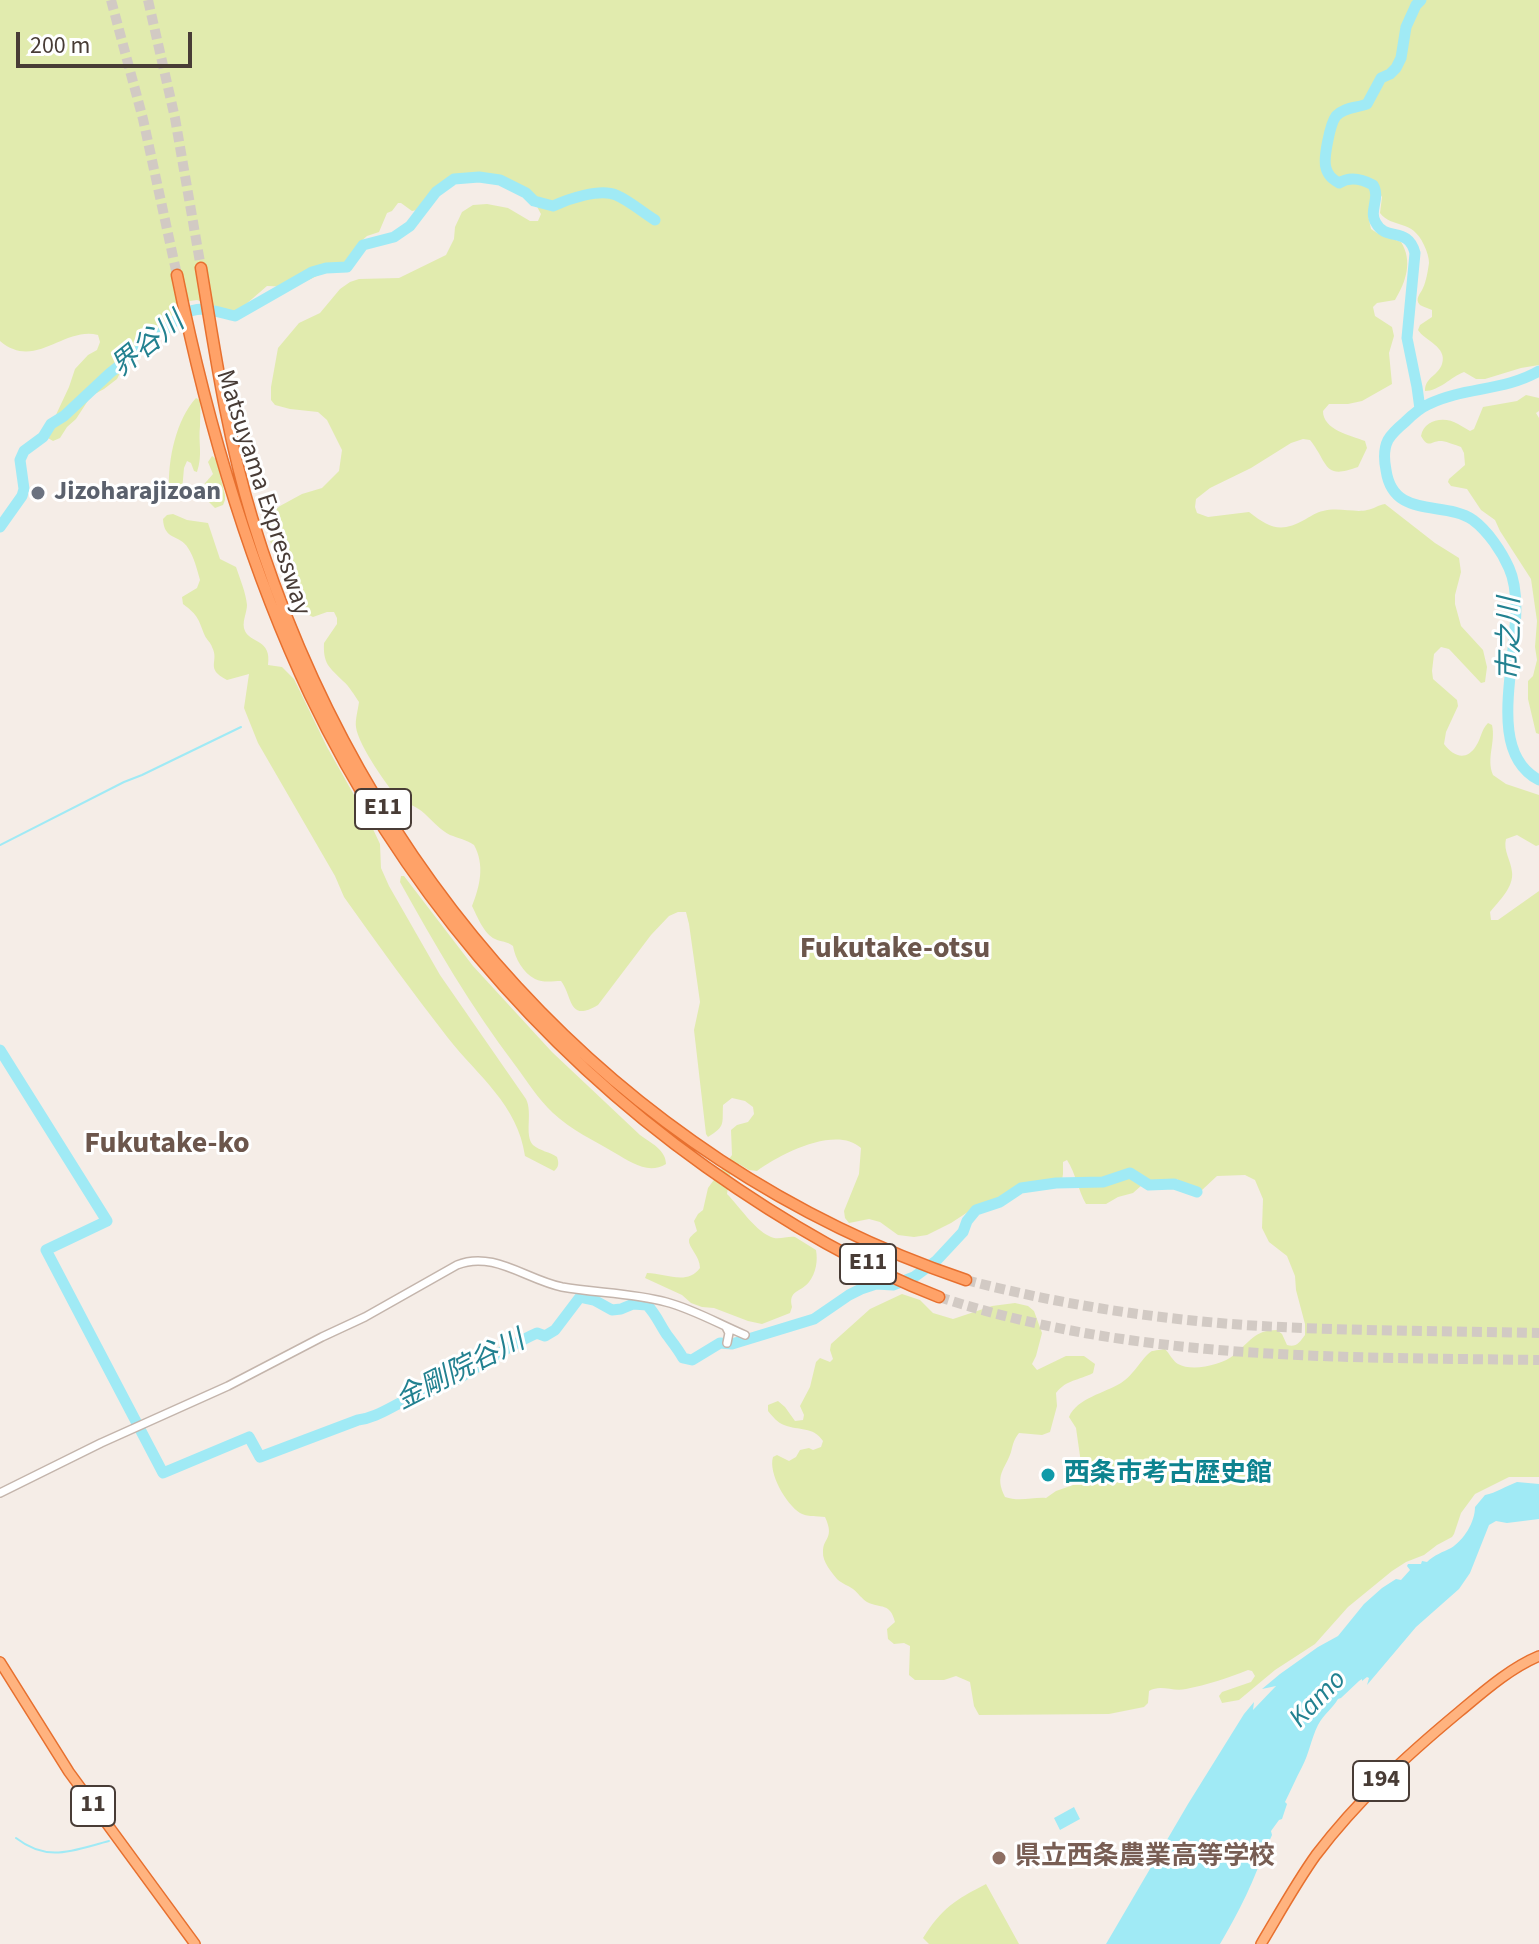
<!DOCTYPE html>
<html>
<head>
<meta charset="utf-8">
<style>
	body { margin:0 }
	#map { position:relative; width:1539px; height:1944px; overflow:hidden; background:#f5ede7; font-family:"Source Sans 3",sans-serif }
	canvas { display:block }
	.scale { position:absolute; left:16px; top:32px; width:176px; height:36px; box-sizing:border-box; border:4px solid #483c36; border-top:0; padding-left:10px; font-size:24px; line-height:28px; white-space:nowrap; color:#483c36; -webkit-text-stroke:6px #fff; paint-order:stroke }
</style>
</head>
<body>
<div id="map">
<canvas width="1539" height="1944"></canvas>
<div class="scale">200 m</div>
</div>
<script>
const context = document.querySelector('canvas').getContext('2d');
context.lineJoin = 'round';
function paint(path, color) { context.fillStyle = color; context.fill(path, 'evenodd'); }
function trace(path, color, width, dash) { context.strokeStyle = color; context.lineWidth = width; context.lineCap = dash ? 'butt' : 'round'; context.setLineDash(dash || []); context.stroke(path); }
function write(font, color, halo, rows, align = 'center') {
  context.font = font + ' "Source Sans 3","Noto Sans JP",sans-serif'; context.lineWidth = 6; context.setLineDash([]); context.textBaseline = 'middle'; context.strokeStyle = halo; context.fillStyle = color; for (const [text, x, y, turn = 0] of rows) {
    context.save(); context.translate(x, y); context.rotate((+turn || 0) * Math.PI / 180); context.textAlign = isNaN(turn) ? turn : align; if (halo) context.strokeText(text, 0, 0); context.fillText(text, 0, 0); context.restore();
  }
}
paint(new Path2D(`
	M0 0H1539V365L1521 368 1485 379H1476L1464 372C1451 377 1439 391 1425 391 1425 377 1438 376 1442 364 1448 347 1424 340 1418 330L1420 325 1432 317V310C1428 308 1423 307 1420 305 1414 299 1421 293 1423 288 1426 282 1428 270 1429 263 1429 258 1427 251 1424 245 1412 218 1392 229 1380 213L1382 197 1379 192H1373L1368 215 1371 229 1377 233 1401 242C1413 261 1406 282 1395 300L1377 303 1373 307 1375 316 1392 327 1394 336 1389 353 1392 384 1362 401 1348 404H1329L1323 411C1323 430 1350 435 1365 441L1367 448 1358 467C1323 480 1329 464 1310 440L1303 439 1291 443 1251 468 1210 488 1196 499 1195 507 1197 513 1208 517 1249 512C1271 529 1281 533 1306 519 1311 516 1317 512 1323 511 1338 507 1356 513 1367 510 1374 509 1378 505 1385 504L1435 543 1459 558 1461 572 1455 595V604L1461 626 1483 650 1487 667 1485 682 1481 683 1449 649 1441 647 1434 654 1432 671 1433 679 1457 700 1458 706 1446 732 1444 744C1453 756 1466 762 1476 746 1481 739 1481 730 1488 723L1492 725C1496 742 1486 758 1493 775L1506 784 1539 795V845L1536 846 1517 835 1506 839C1503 851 1511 860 1512 872 1514 887 1499 901 1490 912L1491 920H1498L1539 891V1477H1509L1475 1494 1461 1513 1454 1534 1452 1537 1437 1545 1424 1555 1406 1562 1392 1571 1348 1607 1315 1644 1275 1670 1239 1700 1222 1703 1219 1696 1222 1692 1251 1682 1255 1676 1252 1671 1248 1670C1228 1678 1207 1685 1186 1689 1172 1692 1161 1684 1149 1691L1148 1703 1144 1707 1109 1714 979 1715 974 1706 970 1682 956 1676 944 1680H915L909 1675 910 1646 904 1643 894 1644 888 1639 887 1629 895 1622C890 1602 881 1609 867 1602 862 1599 858 1593 853 1589 848 1585 842 1584 837 1579 832 1573 822 1561 823 1552 823 1537 835 1539 825 1517 817 1516 807 1517 800 1513 786 1504 768 1473 773 1457L777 1455 789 1461 796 1457 800 1450 809 1448 813 1450 821 1447 823 1441C813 1426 799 1431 784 1425 778 1423 772 1416 768 1411V1405L778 1401 785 1407 795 1421 803 1420 804 1415 800 1406 810 1387 816 1362 820 1358 830 1362 833 1359 830 1350 831 1344 870 1309 902 1294 920 1300 933 1313 953 1319 992 1306 1015 1303 1028 1306 1034 1311 1042 1333 1036 1356 1032 1364 1037 1370 1066 1356H1084L1095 1364 1093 1373C1078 1381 1067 1379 1056 1393L1057 1406 1050 1432 1042 1435 1019 1433C1014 1439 1013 1444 1011 1452 1005 1470 994 1475 1005 1497 1019 1502 1033 1497 1046 1498L1056 1491 1079 1483 1083 1477 1076 1428 1069 1417C1077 1398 1105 1393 1121 1383 1134 1375 1144 1355 1152 1351 1153 1351 1164 1349 1165 1349 1169 1353 1173 1361 1178 1364 1192 1372 1222 1365 1234 1355 1250 1342 1254 1330 1277 1330L1282 1334 1287 1345C1296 1348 1300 1342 1305 1335V1324L1296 1290 1295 1276 1287 1256 1269 1242 1262 1228 1263 1199 1255 1180 1245 1175 1217 1176 1202 1190H1191L1177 1179 1150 1182 1142 1185 1133 1193 1118 1197 1106 1204H1086C1078 1190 1076 1174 1067 1160L1063 1162V1174L1061 1186 1052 1188 1045 1183H1038L1013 1189 998 1200 974 1208 951 1223 927 1235 914 1237 898 1235 880 1222 869 1219 849 1223 845 1218 844 1211 859 1174 861 1148C836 1125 780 1154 757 1171L749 1170 739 1164 730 1175 727 1194C739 1206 754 1229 769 1236 777 1241 786 1236 795 1237L816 1250C818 1261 816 1273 809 1282 800 1293 788 1290 792 1307L790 1313 762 1324 748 1321 714 1308 702 1307 691 1303 682 1295 645 1278 647 1273C665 1273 687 1286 700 1268 700 1256 688 1247 689 1240 690 1236 694 1234 697 1231L694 1221 698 1214 703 1210 708 1188 732 1155 731 1130 737 1125 748 1122 754 1114 753 1107 745 1101 732 1098 723 1105C722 1124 726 1126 708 1137L706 1134 694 1030 700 1002 689 924 686 912H678L669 916 651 935 598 1005C568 1023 573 997 561 981 553 981 543 983 535 979 523 973 515 958 513 946 507 941 501 942 495 939 484 934 477 916 472 906 480 886 485 865 474 845 467 840 458 838 450 835 431 825 424 805 402 803 389 789 358 745 356 727 355 720 358 710 359 702 354 695 350 687 343 681 329 667 323 664 324 643L337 624V618L334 612H327L313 617 307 614 300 588 279 563 273 551 266 526 267 516 280 506 302 494 322 488 339 471 342 450 327 420 318 412 290 409 275 405 271 400V387L278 348 299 323 320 313 340 289 350 282 359 279 399 278 446 255 454 239 455 227 462 212 473 205 487 204 508 208 530 221H538L541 214C537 207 533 197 528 192 513 176 475 170 455 176 439 181 427 198 417 210L412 211 401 203H398L392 211 387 213 379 232 367 236 358 244 346 262 294 287 267 286 245 305 233 312 197 300 190 301 175 309 168 323 126 357 122 369 117 379 104 389 91 396 76 419 67 427 60 438 53 441 48 438 47 434 69 387 75 369 88 355 97 350 100 342 98 335C64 326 35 371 0 341Z
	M1526 395 1539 398V411L1536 413 1539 418V734L1536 733 1528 699V681L1533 676 1537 660 1535 647 1537 621 1531 579 1500 531 1495 520 1481 510 1467 489 1451 486 1448 482 1449 479 1465 465 1464 453 1461 447C1455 445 1448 442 1442 441 1431 440 1429 450 1421 436 1424 419 1445 416 1458 424 1462 426 1466 429 1470 431L1474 429 1483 407 1517 401Z
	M196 398 200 400C201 409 200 417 200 426 198 443 203 454 197 472L194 471 191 463 187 461 184 468 182 491 174 493 169 488C168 459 176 420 196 398Z
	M212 456 216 459 225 495V500L223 505 215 508 203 496C201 484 206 483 213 474L208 462Z
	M173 514 187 520 208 523 220 559 236 567C240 579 246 593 247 605 247 613 241 623 245 631 250 643 272 639 268 665L282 667 294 679 327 747 372 827 380 844 381 868 389 886 440 975 526 1099C533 1113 524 1135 533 1145 540 1151 550 1152 557 1157 559 1163 559 1167 554 1171L525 1156C518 1105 478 1076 448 1038 412 992 378 945 344 897L335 876 258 743 244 708 249 674 227 680C204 668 220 662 212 647 211 643 207 640 205 636 198 619 199 616 183 604L182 597 197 588 200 580C197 569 194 557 188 548 180 534 164 541 163 519L167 515Z
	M401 876H404L473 966 552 1052 640 1135C651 1143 666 1150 666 1164 648 1175 631 1162 615 1153 595 1141 571 1130 553 1113 538 1099 527 1081 515 1065 471 1007 435 945 400 882Z
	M986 1884 1019 1944H929L923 1938C942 1908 955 1900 986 1884Z`), '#e1ebae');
paint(new Path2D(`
	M1517 1482 1539 1484V1519L1507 1523 1496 1521 1489 1525 1470 1573 1459 1589 1416 1627 1367 1685 1369 1678 1367 1677 1362 1681V1679L1359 1681 1341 1698 1338 1699C1333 1708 1324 1714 1318 1725 1311 1739 1309 1754 1302 1767 1296 1778 1291 1790 1285 1802L1287 1804 1282 1819 1279 1820 1271 1831 1272 1835 1268 1844H1266C1256 1879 1238 1913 1220 1944H1106L1188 1804 1244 1714 1254 1702 1253 1710 1276 1686 1262 1689 1280 1674 1318 1647 1338 1636 1364 1604 1382 1588 1396 1579 1401 1580 1410 1570 1407 1566 1408 1564H1421L1422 1561 1427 1562C1434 1555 1443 1552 1451 1548 1464 1540 1475 1522 1475 1507L1485 1495C1496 1493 1506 1486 1517 1482Z
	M1074 1807 1080 1819 1060 1830 1054 1818Z`), '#a0eaf5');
trace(new Path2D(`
	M0 845 124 782 142 775 241 727
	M16 1838C48 1863 74 1850 109 1841`), '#a0eaf5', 2);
trace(new Path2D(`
	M1539 371C1505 391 1464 387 1429 404 1420 408 1412 415 1405 422 1399 427 1392 433 1388 440 1384 448 1384 460 1386 470 1393 520 1444 500 1473 520 1488 531 1502 552 1509 568 1535 625 1474 746 1539 780
	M1420 409 1417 387 1407 338 1415 253C1408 226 1386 242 1376 223 1368 211 1381 198 1373 185 1362 179 1350 176 1339 183 1333 179 1328 176 1326 168 1323 159 1330 124 1336 116 1344 107 1357 108 1367 104L1381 78 1390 74 1396 68 1401 58 1406 27 1416 5 1421 0
	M0 527 22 496 24 489 20 460 24 451 43 437 51 424 64 416 110 373 171 325C192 301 209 310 235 316L312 272 326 268 347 267 363 245 394 237 410 226 436 192 454 179 479 177 500 180 526 193 534 201 553 206C568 199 600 188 616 195 630 201 642 212 655 220
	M0 1050 107 1221 46 1250 163 1473 249 1437 260 1457 358 1420C375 1418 389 1408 404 1401 421 1393 440 1389 456 1380 484 1363 508 1346 537 1333L545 1336 555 1330 580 1297 594 1300 612 1310 621 1309 633 1304 647 1305C656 1314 660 1325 667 1335 673 1343 678 1349 683 1358L692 1360 720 1343 732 1344 814 1319 849 1295 861 1289 876 1284 893 1285 914 1277 936 1261 963 1232 967 1221 976 1210 1000 1202 1021 1188 1056 1183 1103 1182 1130 1173 1149 1185 1174 1184 1197 1192`), '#a0eaf5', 11);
trace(new Path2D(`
	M111 0 143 119 177 275
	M148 0 175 118 201 268
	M966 1280C1061 1305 1161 1320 1260 1326 1352 1331 1446 1331 1539 1333
	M939 1297C1136 1361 1335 1357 1539 1360`), '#d2cac4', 10, [10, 5]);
const tertiary = new Path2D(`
	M726 1327 729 1333 727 1343
	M0 1493 101 1443 228 1386 322 1337 365 1317 457 1265C493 1250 527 1280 562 1287 596 1293 632 1293 666 1302 693 1309 719 1324 745 1335`);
const trunk = new Path2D(`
	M0 1662 69 1772 195 1944
	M1261 1944C1279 1914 1296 1883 1316 1855 1357 1801 1406 1756 1459 1712 1483 1692 1510 1668 1539 1656`);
const motorway = new Path2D(`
	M201 268C215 352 227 436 252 518 360 872 612 1160 966 1280
	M177 275C206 418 247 562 310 695 399 882 537 1047 706 1167 778 1218 856 1265 939 1297`);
trace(tertiary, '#c4b5ac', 10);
trace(trunk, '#e7702f', 12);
trace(motorway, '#e7702f', 13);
trace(tertiary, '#fff', 7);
trace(trunk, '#ffb37f', 9);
trace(motorway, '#ffa268', 10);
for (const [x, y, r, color] of [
	[38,493,8,"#6b7280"],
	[1048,1475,8,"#0f9aa8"],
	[999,1858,8,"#8d6e63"]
]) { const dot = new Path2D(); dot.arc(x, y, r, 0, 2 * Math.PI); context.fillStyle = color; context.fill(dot); trace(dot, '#fff', 3); }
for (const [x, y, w] of [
	[383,809,56],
	[868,1264,56],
	[1381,1781,56],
	[93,1806,44]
]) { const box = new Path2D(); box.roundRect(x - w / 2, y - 20, w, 40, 6); context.fillStyle = '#fff'; context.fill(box); trace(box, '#483c36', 2); }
write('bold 24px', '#483c36', null, [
	["E11",383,809],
	["E11",868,1264],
	["194",1381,1781],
	["11",93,1806]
]);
write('bold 26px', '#5b616d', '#fff', [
	["Jizoharajizoan",54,493]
], 'left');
write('26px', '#483c36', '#fff', [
	["Matsuyama Expressway",262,493,72]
]);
write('bold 26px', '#0d838f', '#fff', [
	["西条市考古歴史館",1064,1475]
], 'left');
write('bold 26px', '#785e54', '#fff', [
	["県立西条農業高等学校",1015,1858]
], 'left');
write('italic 28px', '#228190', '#fff', [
	["界谷川",149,346,-39],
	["市之川",1512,639,-90],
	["金剛院谷川",461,1372,-27],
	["Kamo",1319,1700,-46]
]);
write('bold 30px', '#6c564c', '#fff', [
	["Fukutake-otsu",895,950],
	["Fukutake-ko",167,1145]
]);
</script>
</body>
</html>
